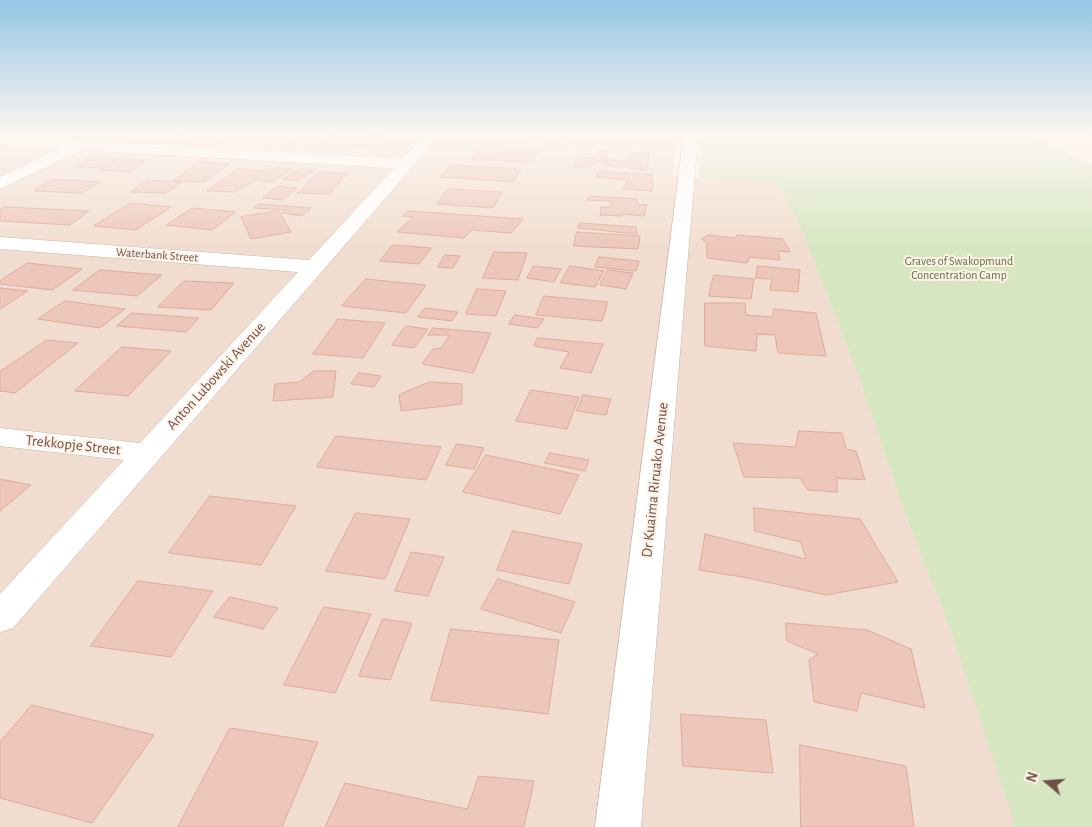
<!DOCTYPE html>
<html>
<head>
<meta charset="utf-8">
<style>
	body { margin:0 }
	#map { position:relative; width:1092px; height:827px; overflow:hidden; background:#faece0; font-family:"Alegreya Sans",sans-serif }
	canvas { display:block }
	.north { position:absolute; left:1022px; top:757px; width:50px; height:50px; -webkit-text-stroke:4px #fef1e6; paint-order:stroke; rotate:288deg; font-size:14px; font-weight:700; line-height:20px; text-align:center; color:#6f514a }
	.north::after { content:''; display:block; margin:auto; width:18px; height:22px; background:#6f514a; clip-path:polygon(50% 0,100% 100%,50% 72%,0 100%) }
</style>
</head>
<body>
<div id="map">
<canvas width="1092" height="827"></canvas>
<div class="north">N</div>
</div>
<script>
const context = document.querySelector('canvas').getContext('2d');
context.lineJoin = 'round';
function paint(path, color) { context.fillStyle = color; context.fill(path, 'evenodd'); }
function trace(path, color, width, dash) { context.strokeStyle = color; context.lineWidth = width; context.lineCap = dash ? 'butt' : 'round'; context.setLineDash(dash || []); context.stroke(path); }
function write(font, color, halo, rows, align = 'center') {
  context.font = font + ' "Alegreya Sans",sans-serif'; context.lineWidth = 4; context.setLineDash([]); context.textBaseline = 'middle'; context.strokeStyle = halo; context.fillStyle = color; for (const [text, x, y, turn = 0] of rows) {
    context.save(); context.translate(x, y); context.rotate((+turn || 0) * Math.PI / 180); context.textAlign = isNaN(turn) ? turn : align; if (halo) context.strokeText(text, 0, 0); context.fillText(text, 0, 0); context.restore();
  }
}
paint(new Path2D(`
	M0 134H678L672 176 776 181 804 235 855 367 907 519 951 631 1013 816V827H0Z`), '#f1ddcf');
paint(new Path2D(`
	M702 134H1023L1092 165V827H1013L1012 816 951 631 907 519 855 367 804 235 776 181 699 177Z`), '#d5e6c0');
const building = new Path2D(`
	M172 134H220L210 139Z
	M233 134H296L284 142 227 138Z
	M312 134H323L336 135 321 146 298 144Z
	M339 134H353L386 136 373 148 326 144Z
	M534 134H576L570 145 529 142Z
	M481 146 539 149 532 162 472 159Z
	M603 151 608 152 605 162H595L597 159H593L597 152Z
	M633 152 650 153 646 170 604 165 608 159 626 161Z
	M93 157 116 159 99 168 76 166Z
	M578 157 591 158 589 162H596L591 167 574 166Z
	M119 159 147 160 129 172 100 170Z
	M200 162 229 164 204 182 173 181Z
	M451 165 521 169 513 182 441 177Z
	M240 168 258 171 278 168 291 169 272 182 256 180 234 192 207 191Z
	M300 169 314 171 297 181 283 179Z
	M599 171 653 175 652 191 623 189 628 180 596 177Z
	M319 172 348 173 329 194 298 193Z
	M54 179 100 182 81 193 34 191Z
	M148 180 182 182 166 193 131 192Z
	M278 186 297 188 283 200 263 198Z
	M448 189 502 192 493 208 437 204Z
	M590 196 637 199V204L647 205 644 216 623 214 622 216 600 215 601 207H609L612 201 587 200Z
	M131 203 171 207 136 230 94 226Z
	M259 204 311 208 301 216 282 213 285 210 254 208Z
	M5 207 89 211 70 225 0 221V210Z
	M193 208 236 212 212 230 167 225Z
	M279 211 291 232 251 239 241 217Z
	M408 211 523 219 511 233 472 230 464 238 397 232 413 217 403 216Z
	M580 223 636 227 637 234 578 228Z
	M577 232 640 236 638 249 574 246Z
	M709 235 736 238 737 235 783 239 790 252 778 251 780 260 750 257 747 263 707 258V243L702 239Z
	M393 245 431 248 419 264 380 261Z
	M494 252 527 253 518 280 483 278Z
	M445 255 460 256 453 268 438 267Z
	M599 257 639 261 636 271 595 267Z
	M28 263 82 269 52 290 0 284V281Z
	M534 266 561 269 554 282 527 278Z
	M570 266 604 271 595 287 561 283Z
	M758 266 800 270 798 292 770 290 772 279 756 278Z
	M100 270 162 275 137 296 73 290Z
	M608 270 633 273 626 289 600 285Z
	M714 275 754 279 751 299 709 296Z
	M366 279 426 285 406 313 342 306Z
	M184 281 234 283 211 310 158 307Z
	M0 288 28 291 0 309Z
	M477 289 506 291 496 316 466 314Z
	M544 296 608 302 602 321 536 315Z
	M65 301 125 309 100 328 38 319Z
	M705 303H745L746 315 772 317 774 309 816 313 826 356 778 353 775 335 757 334 756 351 705 346Z
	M425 308 458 312 452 321 418 317Z
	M132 313 199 318 186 332 117 326Z
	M515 315 544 319 537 328 509 324Z
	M338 319 385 323 363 358 313 354Z
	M406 326 428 329 414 348 392 345Z
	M433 328 491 333 473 373 422 364 433 349 441 348 450 335H428Z
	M538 338 603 344 591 373 560 368 569 352 534 346Z
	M47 340 78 343 15 393 0 391V372Z
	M122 347 171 351 128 396 75 391Z
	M314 371H336L333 397 273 401 275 384 299 382Z
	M359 373 381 376 374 387 351 384Z
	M430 382 462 384V404L401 411 399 395Z
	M531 390 579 397 567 429 516 421Z
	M583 395 611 399 606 415 577 411Z
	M799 431 842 433 846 449 856 451 865 480 837 478V492L808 490 800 478 744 477 733 443 795 447Z
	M336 436 441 447 426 480 317 467Z
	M457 444 484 448 474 469 446 465Z
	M550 453 589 460 585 471 545 463Z
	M486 455 579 475 560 514 463 492Z
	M0 479 31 485 0 511Z
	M210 496 296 506 261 565 169 553Z
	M754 508 860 519 898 582 826 595 748 578 699 570 705 534 806 559 801 542 755 531Z
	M356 513 410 519 385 579 326 571Z
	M513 531 582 544 569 584 497 570Z
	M412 552 444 557 428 596 395 591Z
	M498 579 575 602 561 633 481 609Z
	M138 581 213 591 171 657 91 646Z
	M230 597 278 608 263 629 214 617Z
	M324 607 371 614 335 693 284 685Z
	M383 619 412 623 390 680 359 676Z
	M786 623 867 630 911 649 925 708 861 693 857 711 814 702 809 660 818 654 787 641Z
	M451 629 559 640 548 714 431 700Z
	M32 705 154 735 92 823 0 798V742Z
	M681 714 766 720 773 773 683 766Z
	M230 728 318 742 282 827H178Z
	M800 745 906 766 914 827H801Z
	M479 776 534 781 524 827H325L345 783 467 809Z`);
paint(building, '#edc7ba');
trace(building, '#dfab9c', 1);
const minor = new Path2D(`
	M426 134H441L13 628 0 632V594L124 460 0 446V428L140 443 298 272 0 249V237L309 260 394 168 81 150 0 189V177L59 149 0 146V136L403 159Z
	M684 134H698L641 827H595Z`);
trace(minor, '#ccb5ab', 1);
paint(minor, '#fff');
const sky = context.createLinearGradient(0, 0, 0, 250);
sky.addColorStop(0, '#94c6e5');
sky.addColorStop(0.54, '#fdf6f1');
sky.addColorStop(1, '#fdf6f100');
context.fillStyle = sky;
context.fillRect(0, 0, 1092, 250);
write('12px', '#6f514a', '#fef1e6', [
	["Waterbank Street",157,255,4]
]);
write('12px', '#597442', '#fef1e6', [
	["Graves of Swakopmund",959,261],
	["Concentration Camp",959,275]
]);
write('15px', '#6f514a', '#fef1e6', [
	["Anton Lubowski Avenue",216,376,-48],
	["Trekkopje Street",73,445,6],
	["Dr Kuaima Riruako Avenue",655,480,-84]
]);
</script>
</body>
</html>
